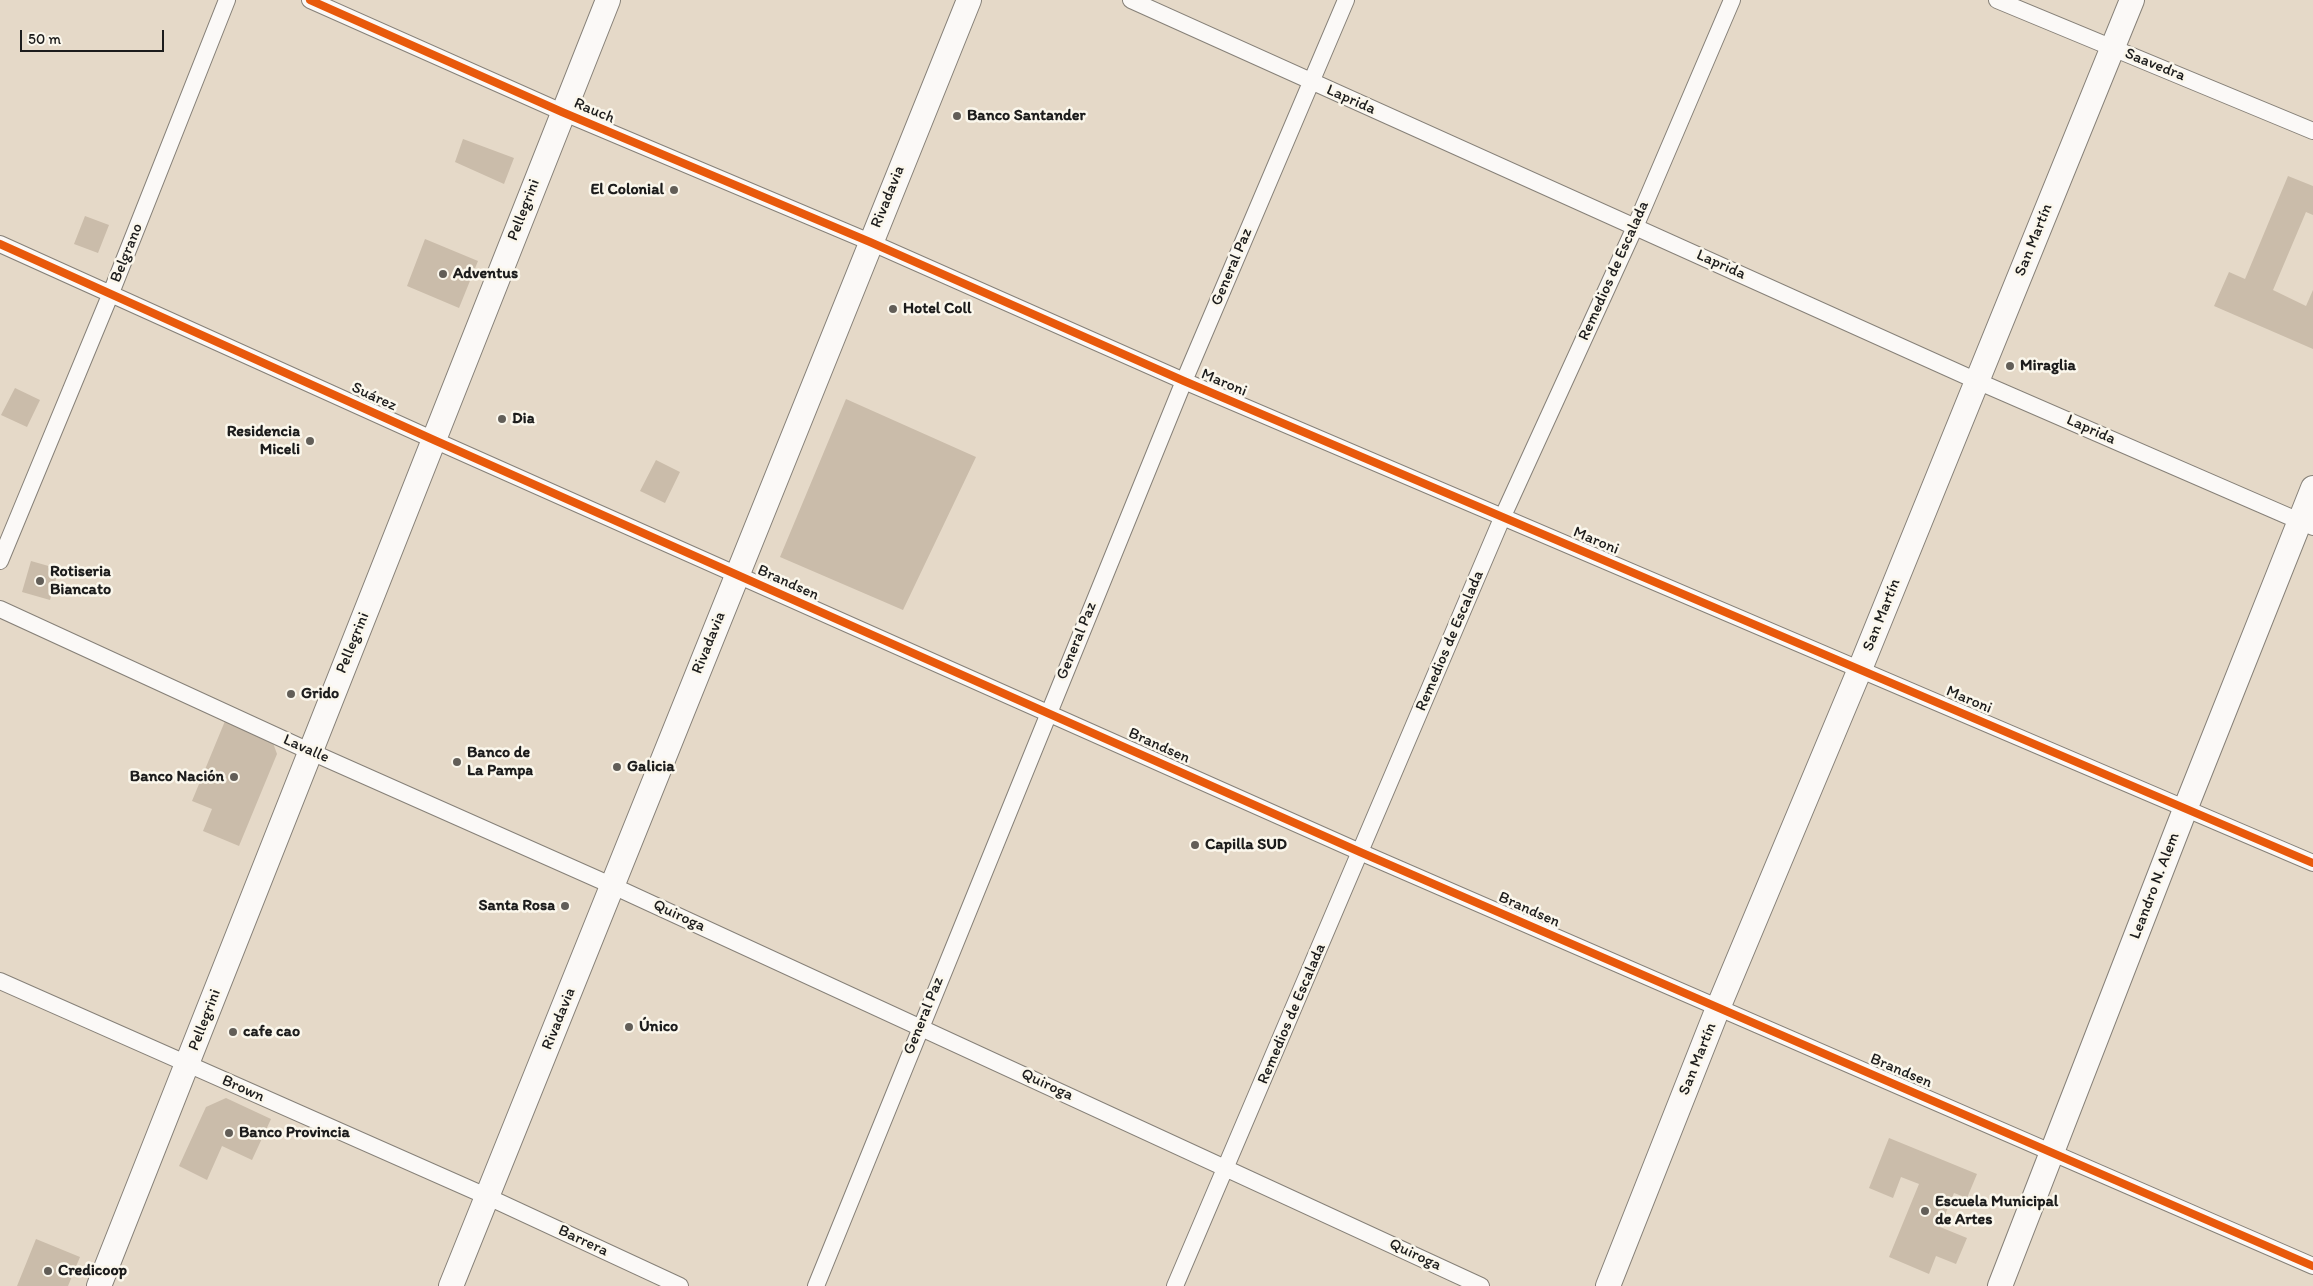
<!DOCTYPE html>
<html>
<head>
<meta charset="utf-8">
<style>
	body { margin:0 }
	#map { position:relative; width:2313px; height:1286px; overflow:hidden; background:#e5d9c8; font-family:Itim,sans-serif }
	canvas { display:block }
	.scale { position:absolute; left:20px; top:30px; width:144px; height:22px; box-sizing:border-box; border:2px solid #1c1c1c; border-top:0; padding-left:6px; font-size:15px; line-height:18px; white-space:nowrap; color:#1c1c1c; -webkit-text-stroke:4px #fbf7ec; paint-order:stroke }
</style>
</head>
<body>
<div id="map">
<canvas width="2313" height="1286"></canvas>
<div class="scale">50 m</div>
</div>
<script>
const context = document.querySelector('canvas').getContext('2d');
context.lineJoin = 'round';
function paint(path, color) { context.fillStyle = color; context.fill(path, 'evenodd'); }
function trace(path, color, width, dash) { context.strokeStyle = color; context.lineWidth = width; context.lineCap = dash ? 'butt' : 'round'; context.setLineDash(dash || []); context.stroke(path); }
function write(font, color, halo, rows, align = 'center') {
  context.font = font + ' Itim,sans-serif'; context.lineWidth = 5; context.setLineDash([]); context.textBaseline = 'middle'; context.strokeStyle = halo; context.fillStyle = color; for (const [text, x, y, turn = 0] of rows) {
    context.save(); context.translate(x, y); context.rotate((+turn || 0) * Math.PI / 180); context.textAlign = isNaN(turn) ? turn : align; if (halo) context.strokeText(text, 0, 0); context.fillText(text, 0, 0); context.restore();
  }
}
paint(new Path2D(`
	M463 139 514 158 504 184 455 162Z
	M2288 176 2313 186V215L2306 212 2273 290 2306 306 2313 290V349L2214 306 2229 272 2245 279Z
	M85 216 109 225 98 253 74 244Z
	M425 239 478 261 459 308 407 286Z
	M15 388 40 400 27 427 1 415Z
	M846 399 976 457 903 610 780 557Z
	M656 460 680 472 665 503 640 491Z
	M31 561 59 569 50 600 22 592Z
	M225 721 272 740 277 754 239 846 203 831 212 809 192 801Z
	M226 1098 271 1119 252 1160 222 1146 207 1180 179 1166 206 1107Z
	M1889 1138 1977 1174 1967 1198 1954 1193 1940 1227 1967 1238 1956 1264 1936 1256 1929 1274 1889 1257 1919 1184 1901 1177 1893 1198 1869 1188Z
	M36 1239 80 1257 68 1286H17Z`), '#cabcaa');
const minor = new Path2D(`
	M310 0 562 112 870 242 1184 381 2313 863
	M1131 0 1977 381 2313 527
	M1997 0 2313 131
	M0 244 434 440 1360 852 2313 1266
	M0 561 111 293 227 0
	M0 609 309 751 613 886 1481 1286
	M0 981 486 1196 680 1286
	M816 1286 1184 381 1346 0
	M1175 1286 1503 516 1635 227 1732 0`);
const secondary = new Path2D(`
	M99 1286 608 0
	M451 1286 969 0
	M1608 1286 1718 1008 1860 669 2132 0
	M2000 1286 2186 807 2313 488`);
trace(minor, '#868078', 18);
trace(secondary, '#868078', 26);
trace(minor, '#fbf9f7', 16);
trace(secondary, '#fbf9f7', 24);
trace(new Path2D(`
	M310 0 562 112 870 242 1184 381 2313 863
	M0 244 434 440 1360 852 2313 1266`), '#e8590c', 8);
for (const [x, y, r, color] of [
	[957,116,5,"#625e58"],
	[674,190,5,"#625e58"],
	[443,274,5,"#625e58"],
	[893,309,5,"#625e58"],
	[2010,366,5,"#625e58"],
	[502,419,5,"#625e58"],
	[310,441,5,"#625e58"],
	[40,581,5,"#625e58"],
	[291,694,5,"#625e58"],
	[457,762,5,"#625e58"],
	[617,767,5,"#625e58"],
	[234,777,5,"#625e58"],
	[1195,845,5,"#625e58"],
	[565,906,5,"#625e58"],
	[629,1027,5,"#625e58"],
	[233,1032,5,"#625e58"],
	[229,1133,5,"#625e58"],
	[1925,1211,5,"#625e58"],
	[48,1271,5,"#625e58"]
]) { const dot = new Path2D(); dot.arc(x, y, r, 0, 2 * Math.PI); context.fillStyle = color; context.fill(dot); trace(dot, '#fbf7ec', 2); }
write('16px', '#1c1c1c', '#fbf7ec', [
	["Saavedra",2155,65,22],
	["Laprida",1351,100,24],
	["Rauch",594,111,23],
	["Rivadavia",888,197,-68],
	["Pellegrini",524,210,-69],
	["San Martín",2034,240,-68],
	["Belgrano",127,253,-68],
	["Laprida",1721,265,24],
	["General Paz",1232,267,-67],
	["Remedios de Escalada",1614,271,-66],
	["Maroni",1224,383,23],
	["Suárez",374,397,25],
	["Laprida",2091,430,24],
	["Maroni",1596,541,23],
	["Brandsen",788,583,24],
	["San Martín",1882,615,-68],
	["General Paz",1077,641,-68],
	["Remedios de Escalada",1450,641,-67],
	["Pellegrini",353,643,-68],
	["Rivadavia",709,643,-68],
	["Maroni",1969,700,23],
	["Brandsen",1159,746,24],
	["Lavalle",306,749,24],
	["Leandro N. Alem",2155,886,-69],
	["Brandsen",1529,910,24],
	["Quiroga",679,916,25],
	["Remedios de Escalada",1292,1014,-67],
	["General Paz",924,1016,-68],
	["Rivadavia",559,1019,-68],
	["Pellegrini",205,1020,-69],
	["San Martín",1698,1059,-68],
	["Brandsen",1901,1071,23],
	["Quiroga",1047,1085,25],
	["Brown",243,1089,24],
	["Barrera",583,1241,25],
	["Quiroga",1415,1255,25]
]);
write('bold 16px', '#1c1c1c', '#fbf7ec', [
	["Banco Santander",967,116],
	["El Colonial",664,190,"right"],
	["Adventus",453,274],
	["Hotel Coll",903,309],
	["Miraglia",2020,366],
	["Dia",512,419],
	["Residencia",300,432,"right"],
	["Miceli",300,450,"right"],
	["Rotiseria",50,572],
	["Biancato",50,590],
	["Grido",301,694],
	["Banco de",467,753],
	["La Pampa",467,771],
	["Galicia",627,767],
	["Banco Nación",224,777,"right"],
	["Capilla SUD",1205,845],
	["Santa Rosa",555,906,"right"],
	["Único",639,1027],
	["cafe cao",243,1032],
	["Banco Provincia",239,1133],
	["Escuela Municipal",1935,1202],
	["de Artes",1935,1220],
	["Credicoop",58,1271]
], 'left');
</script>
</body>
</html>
